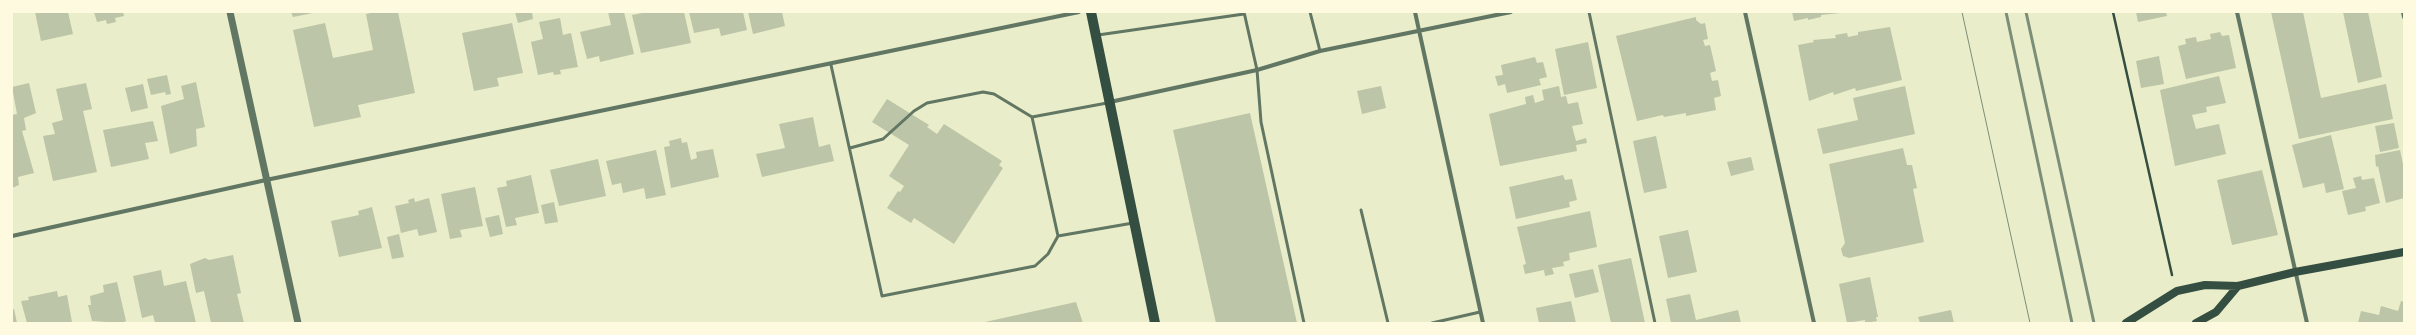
<!DOCTYPE html>
<html>
<head>
<meta charset="utf-8">
<style>
	body { margin:0 }
	#map { position:relative; width:2416px; height:335px; overflow:hidden; background:#e9edc9; font-family:"PT Sans",sans-serif }
	canvas { display:block }
	.frame { position:absolute; inset:0; border:13px solid #fefae0; pointer-events:none }
</style>
</head>
<body>
<div id="map">
<canvas width="2416" height="335"></canvas>
<div class="frame"></div>
</div>
<script>
const context = document.querySelector('canvas').getContext('2d');
context.lineJoin = 'round';
function paint(path, color) { context.fillStyle = color; context.fill(path, 'evenodd'); }
function trace(path, color, width, dash) { context.strokeStyle = color; context.lineWidth = width; context.lineCap = dash ? 'butt' : 'round'; context.setLineDash(dash || []); context.stroke(path); }
paint(new Path2D(`
	M35 12H68L73 34 41 41Z
	M94 12H123L124 16 115 18 116 22 107 24 106 20 97 22Z
	M291 12H313V13L293 17Z
	M375 12H398L415 93 358 105 361 117 314 127 293 30 325 23 333 58 373 50 366 14Z
	M515 12H532L533 19 518 23Z
	M608 12H624L634 54 600 62 599 56 587 59 580 32 611 25Z
	M647 12H684L691 43 641 53 632 15Z
	M689 12H743L747 30 721 36 719 28 694 33Z
	M748 12H782L785 26 753 34Z
	M1792 12H1840V13L1821 15V17L1808 20V18L1794 21Z
	M2136 12H2166L2167 16 2138 22Z
	M2271 12H2303L2321 98 2386 84 2393 119 2299 139Z
	M2343 12H2368L2382 77 2358 83Z
	M1696 17V20L1701 24 1705 23 1708 39 1703 40 1705 46 1710 45 1716 71 1710 73 1712 81 1718 80 1721 96 1714 98 1716 110 1686 116V113L1664 117 1663 115 1637 121 1616 36Z
	M560 18 563 35 571 33 578 67 560 70 561 74 554 75 553 72 538 75 531 42 543 39 539 22Z
	M512 23 523 73 497 78 499 86 474 91 462 33Z
	M1890 27 1902 80 1856 91 1855 88 1834 95 1833 92 1809 101 1798 45 1814 42 1813 40 1836 38 1835 35 1847 33 1848 37 1858 35V32Z
	M2220 32 2222 36 2229 35 2236 68 2186 79 2178 46 2186 44 2185 39 2196 37 2197 42 2211 39 2210 34Z
	M1588 42 1597 88 1564 95 1555 49Z
	M2159 56 2164 84 2141 88 2136 61Z
	M1535 57 1537 63 1543 62 1547 77 1539 79 1541 85 1507 93 1505 84 1498 86 1495 76 1503 75 1501 65Z
	M167 75 171 94 166 95 165 92 151 95 147 79Z
	M2219 76 2226 103 2206 107 2207 112 2192 115 2196 129 2219 124 2226 154 2175 166 2160 90Z
	M196 82 205 127 196 129 197 146 170 154 161 106 184 99 181 86Z
	M29 83 36 113 24 118 26 130 22 131 34 173 18 177 19 185 12 188V115L17 114 12 87Z
	M86 83 92 109 83 111 97 172 53 181 43 136 55 134 52 123 63 120 56 89Z
	M143 84 148 108 131 112 125 88Z
	M1381 86 1386 108 1362 114 1357 91Z
	M1559 86 1561 97 1566 96 1568 104 1578 102 1583 124 1572 126 1576 141 1586 138 1587 143 1576 145 1577 151 1500 166 1489 114 1526 104 1525 97 1533 95 1535 103 1544 100 1542 90Z
	M1905 86 1915 134 1823 154 1817 129 1858 120 1853 98Z
	M887 99 929 125 927 127 937 134 944 124 1002 161 999 165 1003 168 954 244 914 218 911 223 887 208 898 191 900 192 904 186 889 176 909 145 872 122Z
	M1250 113 1297 323H1216L1173 130Z
	M813 117 819 147 830 144 834 161 762 177 756 154 785 148 779 124Z
	M153 121 158 141 145 143 149 159 111 167 103 130Z
	M2394 123 2399 148 2380 152 2375 126Z
	M2331 135 2344 189 2326 193 2324 183 2303 188 2292 145Z
	M1656 136 1667 188 1644 193 1633 141Z
	M681 138 682 143 687 142 691 160 697 158 696 152 713 149 719 177 671 188 664 147 670 146 669 141Z
	M1903 148 1907 165H1912L1917 188 1913 189 1924 242 1849 258 1843 256 1841 249 1845 243 1829 164Z
	M656 150 666 195 646 199 644 188 623 193 621 183 612 185 606 161Z
	M2400 150 2404 169V198L2386 203 2378 166 2376 167 2375 155Z
	M1751 157 1754 170 1731 176 1727 162Z
	M598 159 606 196 559 206 550 170Z
	M2262 170 2278 235 2232 245 2217 180Z
	M531 175 539 213 515 218 517 225 506 227 497 188 507 186 506 181Z
	M1563 175 1565 180 1572 179 1577 200 1569 202 1570 207 1516 219 1509 187Z
	M2361 176 2362 180 2374 178 2380 203 2365 207 2366 211 2348 215 2342 191 2356 188 2353 178Z
	M475 187 483 226 460 230 462 237 450 239 441 194Z
	M414 198 415 202 429 198 437 232 419 236 417 229 401 233 395 206 409 203 408 200Z
	M554 202 558 222 545 224 541 205Z
	M372 207 382 248 339 257 331 221 359 215 358 211Z
	M1590 211 1597 247 1569 253 1570 260 1563 262 1564 266 1552 268 1554 274 1545 276 1544 270 1525 274 1523 265 1526 264 1517 227Z
	M499 215 503 234 490 237 485 218Z
	M1688 230 1697 272 1668 278 1659 236Z
	M399 234 404 257 392 259 387 237Z
	M233 255 241 293 237 294 244 323H211L204 291 196 293 190 264 205 258 209 260Z
	M1631 258 1645 323H1611L1598 265Z
	M1593 269 1599 292 1575 298 1569 274Z
	M161 270 164 286 186 281 196 323H155L153 315 142 318 133 276Z
	M1870 277 1878 317H1876L1877 321 1865 323V320L1847 323 1839 284Z
	M117 282 126 321 122 323 92 321 88 305H91L90 296 104 292 103 285Z
	M57 291 58 297 67 295 72 322 27 323 21 301 29 300 28 297Z
	M1690 294 1696 320 1738 310 1741 323H1671L1666 299Z
	M1571 301 1576 323H1539L1536 308Z
	M2401 301 2404 302V323H2358L2361 311 2379 315 2381 306 2398 311Z
	M1076 302 1083 323H985V322Z
	M14 309 17 323H12V310Z
	M1951 310 1954 323H1920L1918 317Z`), '#bcc5a7');
trace(new Path2D(`
	M2113 12 2172 275`), '#344e41', 2.5);
trace(new Path2D(`
	M1244 12 1257 70 1261 122 1304 323
	M1310 12 1320 51
	M1589 12 1655 323
	M1098 35 1244 14
	M831 65 882 296 1035 266 1048 254 1058 236 1032 117
	M850 148 883 139 914 111 927 103 983 92 994 94 1032 117 1107 103
	M1361 210 1388 323
	M1058 236 1133 223
	M1432 323 1480 312`), '#617663', 3);
trace(new Path2D(`
	M1415 12 1483 323
	M1745 12 1814 323
	M2237 12 2307 323
	M2403 12 2404 17
	M1110 102 1257 70 1320 51 1511 12
	M12 236 266 180 1079 12`), '#617663', 4);
trace(new Path2D(`
	M230 12 298 323`), '#617663', 7);
trace(new Path2D(`
	M2126 323 2177 291 2205 285 2238 286 2295 272 2404 252
	M2196 323 2216 312 2238 286`), '#344e41', 8);
trace(new Path2D(`
	M1091 12 1155 323`), '#344e41', 10);
trace(new Path2D(`
	M1962 12 2030 323`), '#7c8e77', 1);
trace(new Path2D(`
	M2006 12 2072 323
	M2026 12 2094 323`), '#7c8e77', 3);
</script>
</body>
</html>
